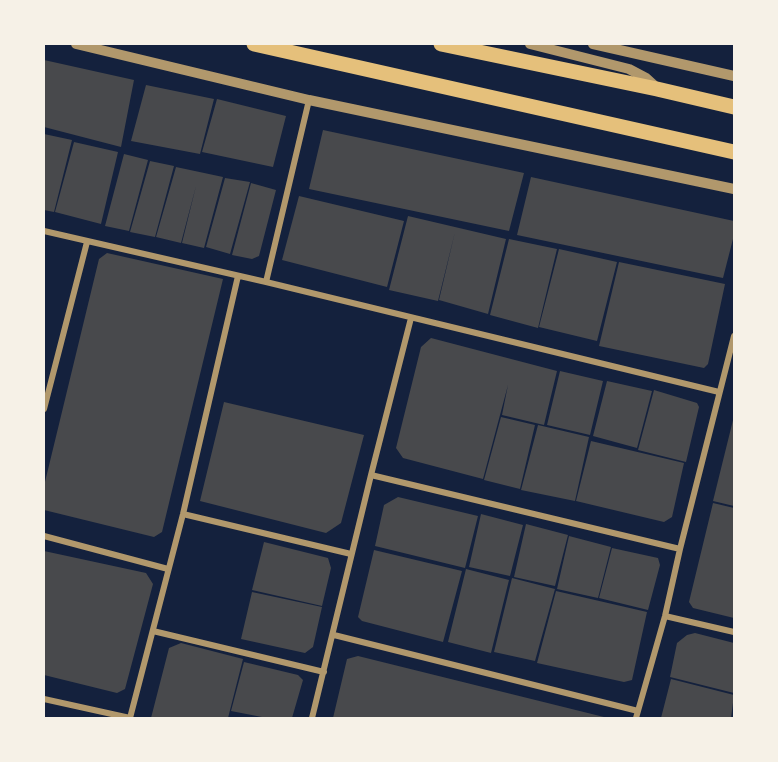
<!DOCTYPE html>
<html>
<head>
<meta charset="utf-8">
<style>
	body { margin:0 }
	#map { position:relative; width:778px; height:762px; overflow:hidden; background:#14213d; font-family:Literata,serif }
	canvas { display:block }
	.frame { position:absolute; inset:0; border:45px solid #f6f1e7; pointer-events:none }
</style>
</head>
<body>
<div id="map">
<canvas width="778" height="762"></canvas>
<div class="frame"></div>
</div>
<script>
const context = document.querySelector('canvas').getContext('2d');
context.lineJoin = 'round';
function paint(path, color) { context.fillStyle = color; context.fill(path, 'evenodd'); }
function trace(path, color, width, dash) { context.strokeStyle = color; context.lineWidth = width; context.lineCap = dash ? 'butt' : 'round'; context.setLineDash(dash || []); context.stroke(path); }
paint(new Path2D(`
	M44 60 134 80 121 147 44 127Z
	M146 85 214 99 200 154 131 141Z
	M217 99 286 116 273 167 202 152Z
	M323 130 524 173 509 231 309 189Z
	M44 134 72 140 54 212 44 210Z
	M74 142 118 152 101 224 55 212Z
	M124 154 148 160 129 231 105 226Z
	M150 161 174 166 155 237 130 232Z
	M176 167 223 177 204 248 182 243 196 186 181 243 156 237Z
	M531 177 734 221V235L723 278 517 235Z
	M225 178 250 182 230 254 206 247Z
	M251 183 276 190 259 256 252 259 232 255Z
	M299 196 404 221 387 287 282 260Z
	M408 216 506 239 488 314 439 300 455 232 438 301 389 290Z
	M509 239 557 249 538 328 490 315Z
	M559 249 617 262 597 341 539 327Z
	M107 253 223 279 162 532 154 537 44 510V486L99 259Z
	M619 262 725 284 708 364 704 368 599 346Z
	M431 338 557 371 544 425 502 415 508 385 483 479 403 458 396 448 421 347Z
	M560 371 603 381 590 435 547 425Z
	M607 381 652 391 637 448 593 436Z
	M654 390 697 403 699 407 686 462 638 450Z
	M224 402 364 435 341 523 326 533 200 501Z
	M734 416V506L713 501Z
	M501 417 535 425 520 489 484 480Z
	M538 425 589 437 575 501 521 490Z
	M591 441 684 463 672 517 664 522 576 501Z
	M398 497 478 516 465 568 375 546 384 505Z
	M713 503 734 508V618L693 608 689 602Z
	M481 514 523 525 510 576 469 567Z
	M526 524 568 535 555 586 514 577Z
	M569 536 611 547 598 598 557 589Z
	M264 542 328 558 331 568 322 606 252 590Z
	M612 548 658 558 660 565 648 610 599 598Z
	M374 550 462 571 443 642 362 621 358 617Z
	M44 551 146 573 153 584 125 689 117 693 44 675Z
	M466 569 509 580 491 653 448 642Z
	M512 578 555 589 535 661 494 652Z
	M556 591 647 612 632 680 624 682 537 663Z
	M252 592 322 607 313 647 305 653 241 639Z
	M695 633 734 643V693L670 677 677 643 687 635Z
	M181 643 243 659 228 718H151L169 648Z
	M358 656 608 718H333L347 659Z
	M244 662 298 675 303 680 292 718H267L231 711Z
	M671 679 734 695 731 718H661Z`), '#48494c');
trace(new Path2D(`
	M44 231 266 282 719 392
	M266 282 309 100
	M44 409 87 242
	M371 475 680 549
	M183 514 351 554
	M44 536 168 569
	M665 616 734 632
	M153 631 324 672
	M334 635 638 711
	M44 699 130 718 183 514 238 276
	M312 718 371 475 411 318
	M636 718 665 616 680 549 734 336`), '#b1986c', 6);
trace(new Path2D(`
	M76 44 309 100 734 189
	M530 44 629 69 646 78 657 88
	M593 44 734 76`), '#b1986c', 10);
trace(new Path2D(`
	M254 44 734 152
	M441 44 657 89 734 107`), '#e5c07b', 15);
</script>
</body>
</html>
